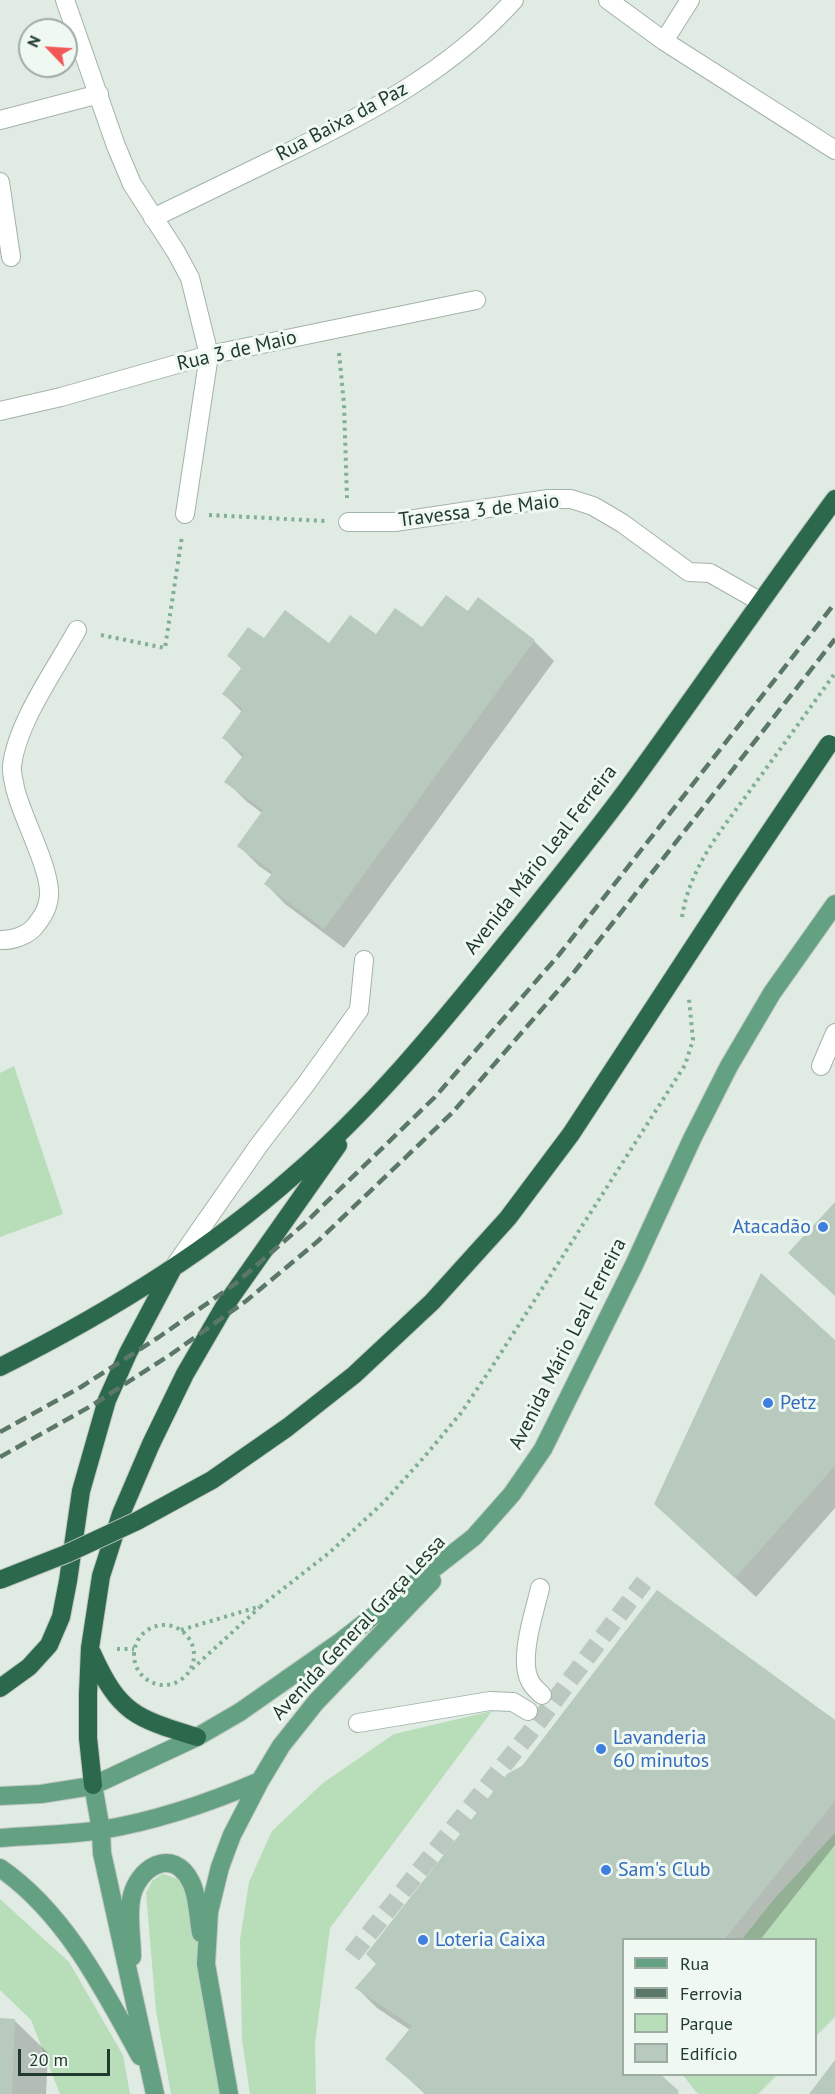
<!DOCTYPE html>
<html>
<head>
<meta charset="utf-8">
<style>
	body { margin:0 }
	#map { position:relative; width:835px; height:2094px; overflow:hidden; background:#e0ebe3; font-family:"PT Sans",sans-serif }
	canvas { display:block }
	.legend { position:absolute; left:622px; top:1938px; width:195px; height:138px; box-sizing:border-box; background:#f0f8f2; border:2px solid #9daca3; margin:0; padding:8px 10px; list-style:none; font-size:18px; color:#203b2d }
	.legend li { display:flex; align-items:center; gap:12px; height:30px }
	.legend b { width:30px; border:2px solid #9daca3 }
	.north { position:absolute; left:18px; top:18px; width:60px; height:60px; box-sizing:border-box; background:#f0f8f2; border:2px solid #9daca3; border-radius:50%; rotate:295deg; font-size:16px; font-weight:700; line-height:24px; text-align:center; color:#203b2d }
	.north::after { content:''; display:block; margin:auto; width:21px; height:27px; background:#f35657; clip-path:polygon(50% 0,100% 100%,50% 72%,0 100%) }
	.scale { position:absolute; left:18px; top:2049px; width:92px; height:27px; box-sizing:border-box; border:3px solid #203b2d; border-top:0; padding-left:8px; font-size:18px; line-height:21px; white-space:nowrap; color:#203b2d; -webkit-text-stroke:4px #f0f8f2; paint-order:stroke }
</style>
</head>
<body>
<div id="map">
<canvas width="835" height="2094"></canvas>
<ul class="legend">
<li><b style="height:8px;background:#64a182"></b>Rua</li>
<li><b style="height:8px;background:#5b7768"></b>Ferrovia</li>
<li><b style="height:16px;background:#b8ddb9"></b>Parque</li>
<li><b style="height:16px;background:#b8c9be"></b>Edifício</li>
</ul>
<div class="north">N</div>
<div class="scale">20 m</div>
</div>
<script>
const context = document.querySelector('canvas').getContext('2d');
context.lineJoin = 'round';
function paint(path, color) { context.fillStyle = color; context.fill(path, 'evenodd'); }
function trace(path, color, width, dash) { context.strokeStyle = color; context.lineWidth = width; context.lineCap = dash ? 'butt' : 'round'; context.setLineDash(dash || []); context.stroke(path); }
function write(font, color, halo, rows, align = 'center') {
  context.font = font + ' "PT Sans",sans-serif'; context.lineWidth = 6; context.setLineDash([]); context.textBaseline = 'middle'; context.strokeStyle = halo; context.fillStyle = color; for (const [text, x, y, turn = 0] of rows) {
    context.save(); context.translate(x, y); context.rotate((+turn || 0) * Math.PI / 180); context.textAlign = isNaN(turn) ? turn : align; if (halo) context.strokeText(text, 0, 0); context.fillText(text, 0, 0); context.restore();
  }
}
paint(new Path2D(`
	M14 1066 63 1214 0 1237V1073Z
	M492 1711 330 1928 315 2044 316 2094H250L242 2040 240 1940 249 1882 272 1831 323 1783 394 1734Z
	M835 1833V2017L816 2036V1940L742 1939 775 1898Z
	M162 1874C174 1877 181 1879 188 1889L222 2094H171L156 2011 146 1893 152 1881Z
	M0 1899 69 1962 123 2055 130 2094H60L31 2020 0 1990Z
	M683 2075H777L758 2094H699L696 2092Z`), '#b8ddb9');
paint(new Path2D(`
	M468 613 534 641 554 661 344 948 285 904 266 884 272 875 259 866 239 846 262 813 246 801 226 781 243 758 224 738 242 712 224 694 242 669 229 656 265 640 330 645 422 629Z
	M835 1342V1508L756 1597 676 1524Z
	M835 1722V1845L760 1940H624V2074H658L679 2094H425L387 2059 410 2030 377 2008 357 1988Z
	M0 2019 14 2020 48 2053 46 2094H0Z`), '#0003');
paint(new Path2D(`
	M446 595 468 611 478 597 535 640 324 929 264 884 273 872 237 846 263 810 224 782 244 754 222 738 243 709 222 694 242 667 227 656 248 627 264 638 285 610 329 643 350 615 376 634 395 608 422 627Z
	M835 1202V1296L788 1253Z
	M761 1273 835 1340V1466L735 1578 654 1504Z
	M657 1590 835 1720V1801L724 1940H624V2074H660L679 2091 676 2094H427L385 2059 412 2026 355 1988 376 1964 366 1954 507 1774 522 1766Z
	M0 2018 15 2019 12 2094H0Z
	M835 2060V2094H809Z`), '#b8c9be');
trace(new Path2D(`
	M352 1955 539 1721 644 1582`), '#bac8bf', 18, [18, 9]);
const minor = new Path2D(`
	M65 0 116 146 132 184 176 252 190 278 209 355 185 514
	M608 0 664 41 835 150
	M664 41 690 0
	M0 120 99 94
	M0 182 11 257
	M153 218C198 196 243 174 289 152 371 112 452 69 514 0
	M0 411 61 397 209 355 476 300
	M348 522H395L548 499H571L593 506 622 523 689 572 710 573 761 602
	M0 940C12 941 29 935 36 925 43 916 48 908 49 896 51 869 22 818 15 788 14 781 11 773 12 765 18 721 55 670 77 630
	M821 1066 835 1033
	M174 1267 259 1145 306 1084 359 1010 364 960
	M540 1588C535 1611 518 1659 530 1681 532 1686 538 1691 542 1695
	M358 1723 490 1701 513 1702 528 1711`);
const major = new Path2D(`
	M93 1785 101 1830 102 1853 155 2094
	M0 1796 41 1794 92 1786 197 1737 240 1712 340 1642 474 1537 512 1494 543 1449 634 1265 692 1139 729 1066 772 993 835 904
	M0 1838C33 1835 68 1835 101 1830 156 1821 209 1803 260 1781
	M0 1868C65 1913 103 1988 140 2056
	M132 1957C132 1939 128 1918 131 1900 136 1868 173 1845 191 1882 198 1896 198 1917 201 1933
	M229 2094 206 1964 209 1912 220 1867 232 1835 260 1781 281 1746 316 1702 432 1581`);
const highway = new Path2D(`
	M0 1367C104 1315 205 1254 292 1177 371 1109 438 1028 503 947 545 895 588 842 628 788 698 692 765 594 835 499
	M92 1653C119 1713 135 1718 197 1737
	M0 1688 29 1667 49 1645 61 1617 68 1581 81 1491 107 1400 128 1353 172 1270
	M93 1785 88 1738V1694L90 1648 101 1576 121 1514 151 1444 185 1374 224 1307 338 1145`);
trace(minor, '#a3b3a9', 20);
trace(major, '#c1c8c4', 20);
trace(highway, '#c1c8c4', 20);
trace(new Path2D(`
	M339 353 344 404 347 498
	M209 515 325 521
	M101 635 165 648 182 536
	M682 917C690 865 724 827 754 785 781 748 808 711 835 673
	M134 1655a30 30 0 1 1 60 0a30 30 0 1 1-60 0Z
	M181 1630 261 1606 329 1553 384 1502 425 1456 461 1413 490 1370 685 1065 693 1040 689 999
	M117 1649H134
	M192 1669 260 1607`), '#80af94', 4, [3, 4.5]);
trace(minor, '#fff', 18);
trace(major, '#64a182', 18);
trace(highway, '#2c684c', 18);
trace(new Path2D(`
	M0 1432 81 1387 159 1337 235 1284 304 1224 435 1097 558 956 835 603
	M0 1457 91 1406 170 1355 246 1301 318 1241 452 1113 575 971 835 639`), '#5b7768', 4.5, [12, 6]);
const highwayBridge = new Path2D(`
	M0 1580 66 1554 137 1521 212 1480 288 1427 354 1375 432 1302 508 1218 571 1134 730 891 829 744`);
trace(highwayBridge, '#c1c8c4', 20, []);
trace(highwayBridge, '#2c684c', 18);
for (const [x, y, r, color] of [
	[823,1227,6,"#3f7fe0"],
	[768,1403,6,"#3f7fe0"],
	[601,1749,6,"#3f7fe0"],
	[606,1870,6,"#3f7fe0"],
	[423,1940,6,"#3f7fe0"]
]) { const dot = new Path2D(); dot.arc(x, y, r, 0, 2 * Math.PI); context.fillStyle = color; context.fill(dot); trace(dot, '#f0f8f2', 2); }
write('20px', '#203b2d', '#f0f8f2', [
	["Rua Baixa da Paz",342,122,-28],
	["Rua 3 de Maio",237,351,-13],
	["Travessa 3 de Maio",479,511,-7],
	["Avenida Mário Leal Ferreira",541,860,-52],
	["Avenida Mário Leal Ferreira",568,1344,-63],
	["Avenida General Graça Lessa",359,1628,-47]
]);
write('20px', '#366cbe', '#f0f8f2', [
	["Atacadão",811,1227,"right"],
	["Petz",780,1403],
	["Lavanderia",613,1738],
	["60 minutos",613,1761],
	["Sam's Club",618,1870],
	["Loteria Caixa",435,1940]
], 'left');
</script>
</body>
</html>
